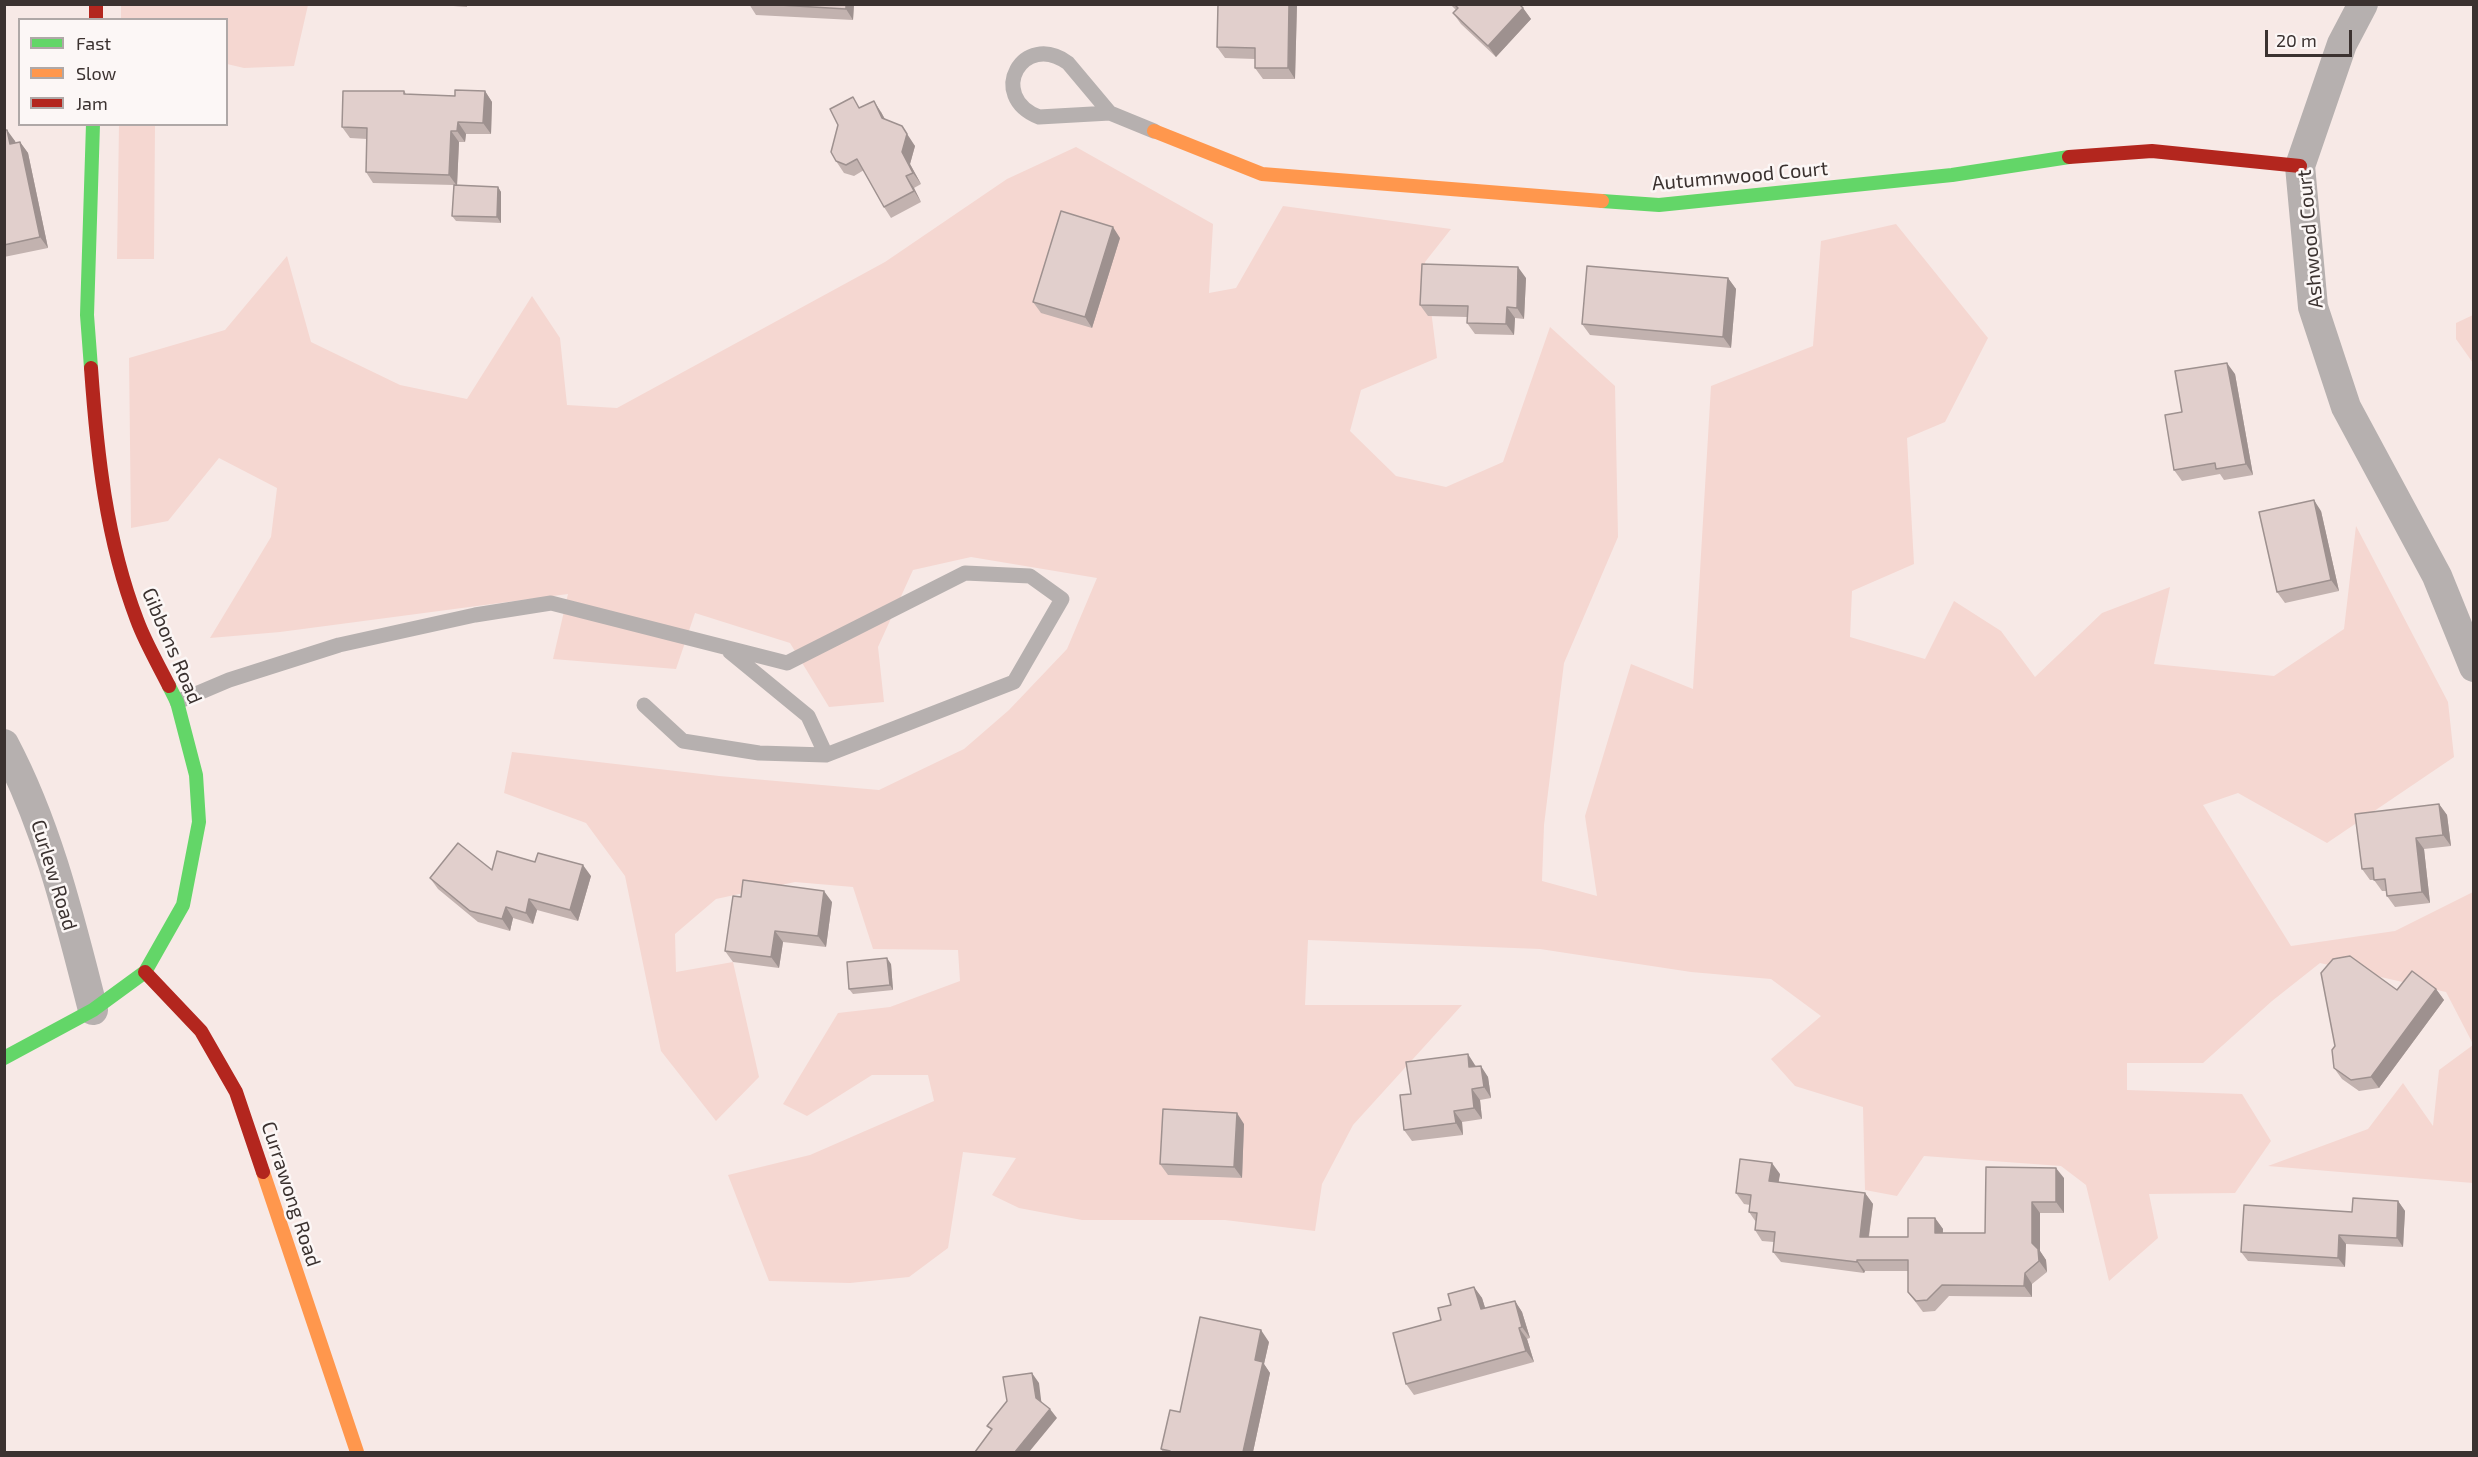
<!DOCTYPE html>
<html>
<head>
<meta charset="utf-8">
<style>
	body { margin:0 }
	#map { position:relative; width:2478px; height:1457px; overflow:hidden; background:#f7e9e6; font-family:"Exo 2",sans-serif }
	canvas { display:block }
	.frame { position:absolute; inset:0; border:6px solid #3b3230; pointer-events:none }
	.legend { position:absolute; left:18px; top:18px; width:210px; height:108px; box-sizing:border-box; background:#fcf7f6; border:2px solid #afa8a7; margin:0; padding:8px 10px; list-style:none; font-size:18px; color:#3b3230 }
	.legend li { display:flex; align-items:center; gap:12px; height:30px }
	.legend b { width:30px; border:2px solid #afa8a7 }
	.scale { position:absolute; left:2265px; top:30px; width:87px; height:27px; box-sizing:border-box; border:3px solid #3b3230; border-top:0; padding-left:8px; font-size:18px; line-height:21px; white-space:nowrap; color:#3b3230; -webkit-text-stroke:4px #fcf7f6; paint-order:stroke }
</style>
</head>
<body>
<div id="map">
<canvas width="2478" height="1457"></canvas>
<div class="frame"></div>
<ul class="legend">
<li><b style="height:8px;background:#63d668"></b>Fast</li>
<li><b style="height:8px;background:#ff974d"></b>Slow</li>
<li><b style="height:8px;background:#b3261e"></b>Jam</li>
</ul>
<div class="scale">20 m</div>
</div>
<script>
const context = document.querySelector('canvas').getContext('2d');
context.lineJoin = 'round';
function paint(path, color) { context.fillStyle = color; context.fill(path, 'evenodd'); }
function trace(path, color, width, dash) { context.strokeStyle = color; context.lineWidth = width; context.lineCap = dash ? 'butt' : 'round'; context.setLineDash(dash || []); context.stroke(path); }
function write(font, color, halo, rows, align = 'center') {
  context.font = font + ' "Exo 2",sans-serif'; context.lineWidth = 5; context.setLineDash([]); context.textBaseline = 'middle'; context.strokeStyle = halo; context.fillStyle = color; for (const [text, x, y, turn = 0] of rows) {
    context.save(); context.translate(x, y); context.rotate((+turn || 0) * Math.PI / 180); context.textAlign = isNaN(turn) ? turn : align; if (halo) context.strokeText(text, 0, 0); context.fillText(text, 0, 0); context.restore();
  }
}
paint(new Path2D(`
	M121 5V4L308 5 294 66 244 68 227 64 226 20 121 19Z
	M119 125H155L154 259H117Z
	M1076 147 1213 224 1209 293 1236 288 1283 206 1451 229 1425 262 1437 358 1361 390 1350 431 1396 476 1446 487 1503 462 1550 327 1615 386 1618 537 1564 663 1544 825 1542 881 1597 896 1585 816 1631 664 1693 689 1711 386 1813 346 1821 241 1896 224 1988 338 1945 422 1907 438 1914 564 1852 591 1850 637 1925 659 1954 601 2001 631 2035 677 2102 613 2170 587 2154 664 2274 676 2344 629 2356 526 2448 702 2454 757 2327 843 2238 793 2203 805 2291 946 2395 931 2473 892V1044L2446 992 2320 963 2272 1001 2203 1063H2127V1090L2242 1094 2271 1141 2235 1193 2149 1194 2158 1238 2109 1281 2086 1185 2061 1166 1924 1156 1897 1196 1865 1190 1863 1107 1795 1086 1771 1059 1821 1016 1771 979 1691 972 1540 949 1308 940 1305 1005H1462L1353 1125 1322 1184 1315 1231 1225 1220H1082L1019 1208 992 1195 1016 1158 963 1152 948 1248 909 1277 850 1283 769 1281 728 1175 810 1155 934 1101 928 1075H872L807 1116 783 1104 838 1013 890 1007 960 981 958 950 873 949 853 887 795 882 716 899 675 934 676 972 733 962 759 1077 716 1121 661 1051 625 876 586 823 504 793 512 752 719 776 879 790 964 749 1009 710 1067 649 1097 578 971 557 913 570 878 647 884 702 829 707 790 643 695 613 676 669 553 659 568 594 280 632 210 638 271 537 277 488 219 458 168 521 131 528 129 358 225 330 287 256 311 342 400 385 467 399 532 296 560 338 567 405 617 408 885 262 1007 179Z
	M2473 315V363L2456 339V323Z
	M2473 1045V1183L2268 1166 2368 1129 2403 1083 2433 1126 2439 1070Z`), '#f5d7d1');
trace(new Path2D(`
	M1110 113 1068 63C1023 30 986 96 1039 117L1110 113 1154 131
	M730 652 808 716 826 755
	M177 702 229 680 339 645 475 615 551 603 787 663 965 573 1030 576 1062 599 1014 682 826 755 759 753 683 741 644 705`), '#b6b0af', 15);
trace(new Path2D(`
	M2363 4 2342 44 2300 166 2313 307 2346 407 2437 576 2474 667
	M4 744C48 827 70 920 93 1010`), '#b6b0af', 30);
trace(new Path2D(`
	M1602 201 1659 205 1952 175 2069 157
	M91 368 87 315 93 124
	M4 1058 93 1010 145 972 183 905 199 822 196 775 177 702 169 686`), '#63d668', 14);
trace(new Path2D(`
	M1154 131 1262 174 1602 201
	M263 1172 357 1452`), '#ff974d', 14);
trace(new Path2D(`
	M96 4V20
	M2069 157 2152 151 2300 166
	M91 368C97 453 106 539 137 620 145 642 158 664 169 686
	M145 972 201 1031 236 1092 263 1172`), '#b3261e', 14);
paint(new Path2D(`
	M426 4H467V7Z
	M749 4H854L853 20 756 15Z
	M1218 4H1297L1295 79H1263L1255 68V59L1225 58 1217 47Z
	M1450 4H1519L1523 8 1531 19 1496 57 1461 24 1453 13 1456 10Z
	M404 91 407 95 455 96 485 91 492 102 491 134H466L465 142H459L457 185 498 187 501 192V223L456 221 452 216 454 185 373 183 366 172 367 139 350 138 342 127Z
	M861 108 881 112 885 119 915 146 910 164 921 184 914 188 921 202 891 218 884 207 864 170 854 176 844 173 836 161 838 125Z
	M4 130 15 141 16 143 20 142 28 153 48 248 4 257Z
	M1120 238 1092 328 1041 313 1033 302Z
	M1526 278 1524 319 1515 318 1514 335 1475 334 1467 323V317L1428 316 1420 305Z
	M1728 278 1736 289 1731 348 1590 335 1582 324Z
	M2235 374 2253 475 2224 480 2220 474 2182 481 2174 470 2182 412Z
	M2321 511 2339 591 2285 603 2277 592Z
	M2439 804 2447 815 2451 846 2424 849 2430 903 2395 907 2387 896 2386 891H2382L2374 880H2370L2362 869Z
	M492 870 591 876 578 921 537 910 533 924 513 918 510 931 478 922 438 889 430 878Z
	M741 897 832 902 826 947 783 942 779 968 733 962 725 951Z
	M891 964 893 990 853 994 849 989Z
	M2436 989 2444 1000 2379 1088 2359 1091 2342 1079 2334 1068 2397 990Z
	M1475 1065 1488 1077 1491 1098 1480 1100 1482 1119 1462 1122 1463 1135 1412 1141 1404 1130 1411 1094Z
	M1244 1124 1242 1178 1168 1175 1160 1164Z
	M1780 1174 1778 1182 1865 1193 1873 1204 1869 1237H1908L1935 1218 1943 1229V1233H1985L2064 1178V1213H2040V1251L2046 1260 2047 1272 2032 1284V1297L1949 1296 1935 1311 1923 1312 1908 1292V1271H1865L1864 1273 1781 1262 1773 1252 1774 1242 1762 1241 1755 1230 1756 1222 1749 1212 1750 1205 1744 1204 1736 1193Z
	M2398 1201 2405 1211 2403 1247 2346 1244 2345 1267 2248 1261 2241 1252 2352 1212Z
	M1474 1287 1482 1298 1485 1308 1515 1301 1522 1312 1530 1338 1527 1339 1534 1362 1414 1395 1406 1384 1451 1305Z
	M1269 1342 1264 1364 1270 1373 1253 1452H1163L1161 1449 1180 1412Z`), '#c2b2af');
paint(new Path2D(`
	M846 4H854L853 20 846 9Z
	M1289 4H1297L1295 79 1288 68Z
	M1523 8 1531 19 1496 57 1488 46Z
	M485 91 492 102 491 134 483 123Z
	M874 101 881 112 890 129 882 118Z
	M458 122 466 134 465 142 457 131Z
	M902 126 915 146 910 164 921 184 913 173 902 152Z
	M7 130 15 141 18 155 10 144Z
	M451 131 459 142 457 186 449 175Z
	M20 142 28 153 48 248 40 237Z
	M906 176 914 188 921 202 914 191Z
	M498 187 501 192V223L497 217Z
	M1113 227 1120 238 1092 328 1085 317Z
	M1518 267 1526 278 1524 319 1517 308Z
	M1728 278 1736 289 1731 348 1723 337Z
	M1507 307 1515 318 1514 335 1506 324Z
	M2227 363 2235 374 2253 475 2246 464Z
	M2314 500 2321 511 2339 591 2331 580Z
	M2439 804 2447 815 2451 846 2443 835Z
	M2416 838 2424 849 2430 903 2422 892Z
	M583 865 591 876 578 921 570 910Z
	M824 891 832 902 826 947 818 936Z
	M529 899 537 910 533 924 526 913Z
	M506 907 513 918 510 931 502 919Z
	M775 931 783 942 779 968 771 957Z
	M887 958 891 964 893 990 890 985Z
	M2436 989 2444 1000 2379 1088 2371 1077Z
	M1468 1054 1475 1065 1477 1078 1469 1067Z
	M1481 1066 1488 1077 1491 1098 1484 1087Z
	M1472 1089 1480 1100 1482 1119 1474 1108Z
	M1454 1111 1462 1122 1463 1135 1456 1123Z
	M1237 1113 1244 1124 1242 1178 1234 1167Z
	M1772 1163 1780 1174 1777 1192 1769 1181Z
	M2056 1168 2064 1178V1213L2056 1202Z
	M1865 1193 1873 1204 1867 1248 1860 1237Z
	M2398 1201 2405 1211 2403 1247 2397 1238Z
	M2032 1202 2040 1213V1251L2046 1260 2047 1272 2039 1261 2032 1243Z
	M1935 1218 1943 1229 1942 1244 1935 1233Z
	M2339 1235 2346 1244 2345 1267 2338 1258Z
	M1857 1260 1865 1271 1864 1273 1857 1262Z
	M2025 1273 2032 1284V1297L2024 1286Z
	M1474 1287 1482 1298 1489 1320 1481 1309Z
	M1515 1301 1522 1312 1530 1338 1522 1327Z
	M1519 1328 1527 1339 1534 1362 1526 1351Z
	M1261 1330 1269 1342 1264 1364 1270 1373 1253 1452H1243L1255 1360Z
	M1032 1373 1039 1383 1042 1407 1036 1398Z
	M1050 1409 1057 1418 1029 1452H1015Z`), '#9e918f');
const building = new Path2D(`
	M763 4H846V9Z
	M1218 4H1289L1288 68H1255V48L1217 47Z
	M1454 4H1519L1523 8 1488 46 1453 13 1458 8Z
	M455 90 485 91 483 123 458 122 457 131H451L449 175 366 172 367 128 342 127 343 91H404V94L455 96Z
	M853 97 859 108 874 101 882 118 902 126 907 134 902 152 913 173 906 176 914 191 884 207 857 159 846 165 836 161 831 152 838 125 830 109Z
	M4 130H7L10 144 20 142 40 237 4 245Z
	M454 185 498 187 497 217 452 216Z
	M1061 211 1113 227 1085 317 1033 302Z
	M1422 264 1518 267 1517 308 1507 307 1506 324 1467 323 1468 306 1420 305Z
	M1587 266 1728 278 1723 337 1582 324Z
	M2227 363 2246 464 2216 469 2215 463 2174 470 2165 415 2182 412 2175 371Z
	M2314 500 2331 580 2277 592 2259 512Z
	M2439 804 2443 835 2416 838 2422 892 2387 896 2385 879 2374 880 2373 868 2362 869 2355 814Z
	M458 843 492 870 497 851 535 862 538 853 583 865 570 910 529 899 526 913 506 907 502 919 470 911 430 878Z
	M743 880 824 891 818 936 775 931 771 957 725 951 733 896 741 897Z
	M2350 956 2397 990 2412 971 2436 989 2371 1077 2351 1080 2334 1068 2332 1050 2335 1046 2321 973 2333 959Z
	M887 958 890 985 849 989 847 962Z
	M1468 1054 1469 1067 1481 1066 1484 1087 1472 1089 1474 1108 1454 1111 1456 1123 1404 1130 1400 1095 1411 1094 1406 1062Z
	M1163 1109 1237 1113 1234 1167 1160 1164Z
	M1740 1159 1772 1163 1769 1181 1865 1193 1860 1237H1908V1218H1935V1233H1985L1986 1167 2056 1168V1202H2032V1243L2038 1249 2039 1261 2025 1273 2024 1286 1942 1285 1927 1300 1916 1301 1908 1292V1260H1857V1262L1773 1252 1775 1232 1755 1230 1757 1213 1749 1212 1751 1195 1736 1193Z
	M2353 1198 2398 1201 2397 1238 2339 1235 2338 1258 2241 1252 2244 1205 2352 1212Z
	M1474 1287 1481 1309 1515 1301 1522 1327 1519 1328 1526 1351 1406 1384 1393 1333 1441 1320 1438 1308 1451 1305 1448 1294Z
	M1200 1317 1261 1330 1255 1360 1263 1362 1243 1452H1170V1451L1161 1449 1170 1410 1180 1412Z
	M1032 1373 1036 1398 1050 1409 1015 1452H975L992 1429 987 1426 1007 1401 1003 1377Z`);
paint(building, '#e1cfcc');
trace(building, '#9e918f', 1.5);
write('20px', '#3b3230', '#fcf7f6', [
	["Autumnwood Court",1740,176,-5],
	["Ashwood Court",2310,239,-95],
	["Gibbons Road",172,646,67],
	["Curlew Road",54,875,73],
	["Currawong Road",291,1194,72]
]);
</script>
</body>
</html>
